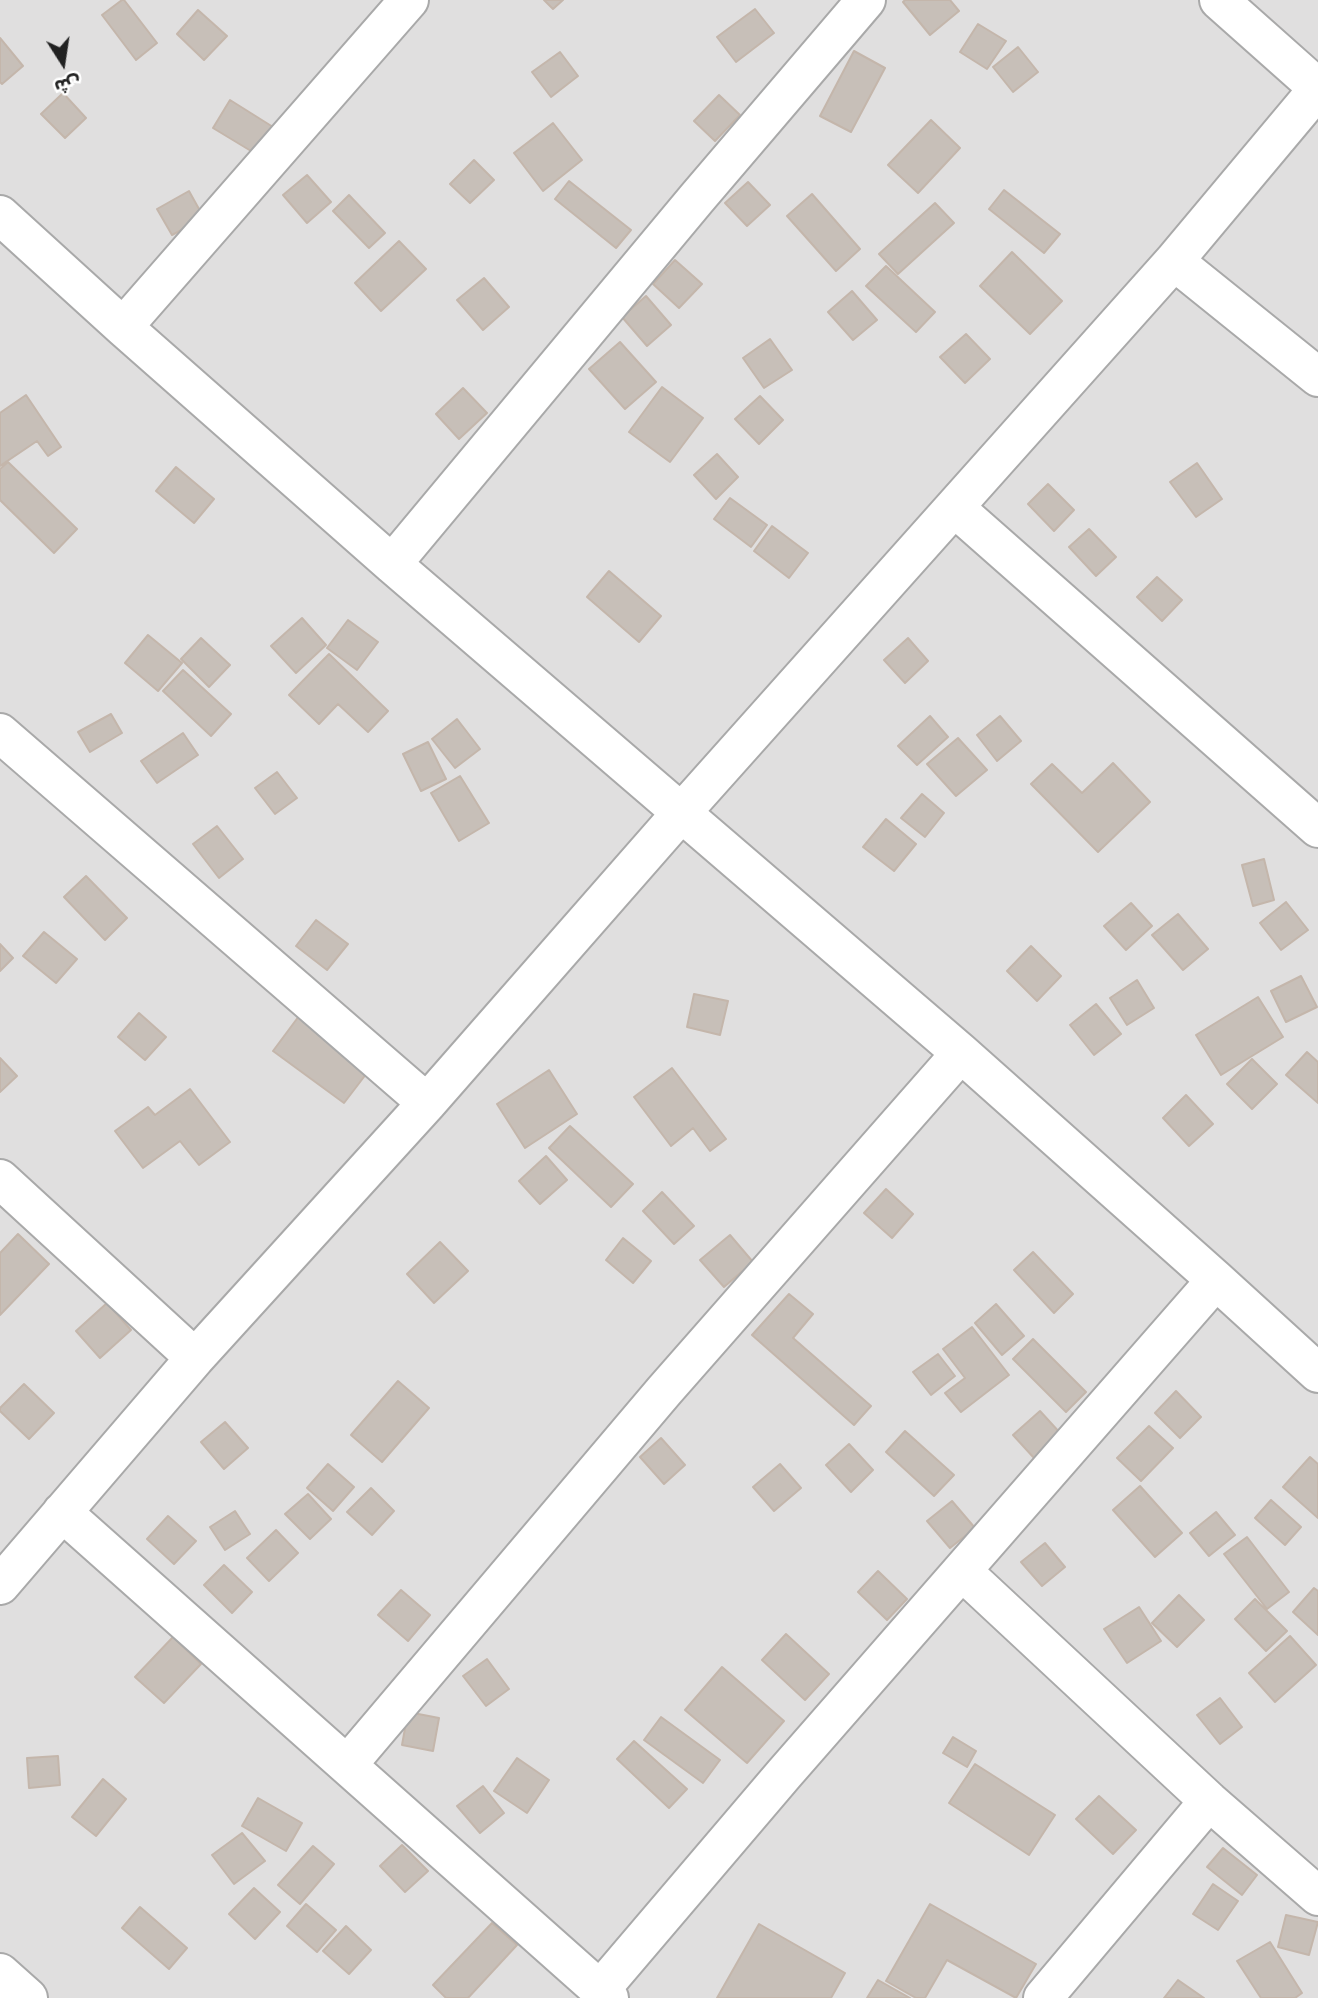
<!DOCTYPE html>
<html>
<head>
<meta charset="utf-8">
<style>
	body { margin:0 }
	#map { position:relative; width:1318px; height:1998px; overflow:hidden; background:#f2efe9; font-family:"Source Sans 3","Noto Sans Arabic",sans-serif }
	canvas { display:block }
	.north { position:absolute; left:28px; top:28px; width:70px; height:70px; -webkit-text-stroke:5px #fff; paint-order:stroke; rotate:168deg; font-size:19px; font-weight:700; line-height:28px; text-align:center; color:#222 }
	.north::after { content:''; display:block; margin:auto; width:24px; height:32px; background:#222; clip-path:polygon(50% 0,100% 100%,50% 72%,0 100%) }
</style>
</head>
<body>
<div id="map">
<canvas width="1318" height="1998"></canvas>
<div class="north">ش</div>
</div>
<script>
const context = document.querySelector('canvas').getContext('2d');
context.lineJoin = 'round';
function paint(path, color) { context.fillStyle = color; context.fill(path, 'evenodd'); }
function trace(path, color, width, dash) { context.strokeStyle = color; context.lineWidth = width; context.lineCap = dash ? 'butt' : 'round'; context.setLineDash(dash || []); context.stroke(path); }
paint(new Path2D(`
	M0 0H1318V1998H0Z`), '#e0dfdf');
const building = new Path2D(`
	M122 0H124L157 43 136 60 102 15Z
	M544 0H563L553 9Z
	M905 0H950L959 11 930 35 903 2Z
	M755 9 774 33 736 62 717 37Z
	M198 10 227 36 204 60 177 34Z
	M978 24 1006 41 987 69 960 52Z
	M0 38 23 66 2 84 0 82Z
	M1018 47 1038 72 1013 92 993 67Z
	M854 51 885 68 851 132 820 116Z
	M560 52 578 76 551 97 532 72Z
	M63 93 86 118 65 138 41 114Z
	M719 95 740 115 715 141 694 121Z
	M230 100 273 127 256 154 213 128Z
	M931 120 960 148 918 193 888 165Z
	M553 123 582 160 543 191 514 153Z
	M474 160 494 180 470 203 450 184Z
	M307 175 331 202 307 223 283 195Z
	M569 181 631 230 616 248 555 199Z
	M748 182 770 205 747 226 725 203Z
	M1004 190 1060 234 1044 253 989 209Z
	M189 191 204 218 172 235 157 209Z
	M812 194 860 249 836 271 787 216Z
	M349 195 385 233 369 248 333 211Z
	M935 203 954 223 898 274 879 254Z
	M399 241 426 269 381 311 355 283Z
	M1012 252 1062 301 1030 334 980 286Z
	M675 260 702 284 679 308 653 284Z
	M886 266 935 312 916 332 866 286Z
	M484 278 509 307 483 330 457 300Z
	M852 291 877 320 853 340 828 312Z
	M646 296 671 325 647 346 622 317Z
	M966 334 990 359 965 383 940 357Z
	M770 339 792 370 764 388 743 358Z
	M620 342 656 382 625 409 589 369Z
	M662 387 703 418 670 462 629 432Z
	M463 388 487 413 459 439 436 414Z
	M26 395 61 447 48 456 37 441 0 466V413Z
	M760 396 783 420 759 444 735 419Z
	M717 454 738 477 716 499 694 475Z
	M8 462 77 529 54 553 0 500V469Z
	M1197 463 1222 499 1196 517 1170 482Z
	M176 467 214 499 194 523 156 491Z
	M1048 484 1074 510 1054 531 1028 504Z
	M730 498 767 525 751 547 714 519Z
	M772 526 808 553 789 578 754 551Z
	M1089 529 1116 557 1096 576 1069 547Z
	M609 571 661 616 639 642 587 597Z
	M1157 577 1182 600 1162 621 1137 597Z
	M302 618 326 645 296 673 271 646Z
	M348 620 378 642 357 670 327 648Z
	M148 635 182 663 158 691 125 663Z
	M201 638 230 665 209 687 181 659Z
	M908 638 928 661 905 683 884 660Z
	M329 654 388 711 368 732 338 704 319 724 289 695Z
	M183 670 231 714 211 736 163 691Z
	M111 714 122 733 90 752 78 732Z
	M930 716 948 737 917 765 898 746Z
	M1000 716 1021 741 997 761 977 735Z
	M457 719 480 749 455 768 432 739Z
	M183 733 198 755 157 783 141 761Z
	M958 738 987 770 956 796 927 764Z
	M428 742 446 779 421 791 403 754Z
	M1113 763 1150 802 1098 852 1031 784 1052 764 1082 793Z
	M277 772 297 798 275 814 255 788Z
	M460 776 489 823 459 841 431 793Z
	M922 794 944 813 925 837 901 818Z
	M886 819 916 844 894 871 863 847Z
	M217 826 243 859 219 878 193 844Z
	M1264 859 1274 900 1253 906 1242 865Z
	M86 876 127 918 105 940 64 897Z
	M1286 902 1308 930 1281 950 1260 923Z
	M1131 903 1152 926 1126 950 1104 926Z
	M1178 914 1208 949 1183 970 1152 935Z
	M316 920 348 944 327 970 296 946Z
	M44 932 77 959 56 983 23 956Z
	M0 944 13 958 0 971Z
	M1031 946 1061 976 1037 1001 1007 971Z
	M1301 976 1317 1007 1286 1022 1271 991Z
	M1137 980 1154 1008 1127 1025 1110 998Z
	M694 994 728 1001 720 1035 687 1027Z
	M1258 997 1283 1037 1221 1075 1196 1035Z
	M1096 1004 1121 1034 1094 1055 1070 1025Z
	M139 1013 166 1037 145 1060 118 1037Z
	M299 1016 370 1069 344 1103 273 1051Z
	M1307 1052 1318 1062V1103L1286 1075Z
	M0 1058 17 1076 0 1092Z
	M1252 1059 1277 1084 1252 1109 1227 1084Z
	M672 1068 726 1139 710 1151 693 1128 671 1146 634 1097Z
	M549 1070 577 1114 525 1148 497 1104Z
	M190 1089 230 1142 199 1165 180 1141 143 1168 115 1131 148 1107 155 1115Z
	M1186 1095 1213 1124 1189 1146 1163 1118Z
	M570 1126 633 1184 611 1207 549 1148Z
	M546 1156 567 1180 540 1204 519 1181Z
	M886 1189 913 1214 892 1238 864 1213Z
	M662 1192 694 1226 674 1244 643 1211Z
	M18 1234 49 1264 0 1315V1253Z
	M730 1235 753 1262 724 1287 700 1260Z
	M623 1238 651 1261 633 1283 606 1260Z
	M440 1242 468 1271 434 1303 407 1274Z
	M1033 1252 1073 1294 1054 1313 1014 1270Z
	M789 1294 813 1314 793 1338 871 1406 854 1425 752 1335Z
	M107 1303 131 1330 100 1358 76 1331Z
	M996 1304 1024 1336 1002 1355 975 1323Z
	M972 1327 1009 1375 961 1412 945 1393 965 1378 943 1349Z
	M1033 1339 1086 1392 1066 1412 1013 1359Z
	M938 1354 955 1376 931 1395 913 1372Z
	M398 1381 429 1408 382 1462 351 1435Z
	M24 1384 54 1413 29 1439 0 1411V1408Z
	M1176 1391 1201 1417 1180 1438 1155 1413Z
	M1040 1411 1061 1434 1034 1458 1013 1435Z
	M225 1422 248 1448 224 1469 201 1442Z
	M1149 1426 1173 1448 1141 1481 1117 1458Z
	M905 1431 954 1475 934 1496 886 1452Z
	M661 1438 685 1465 664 1484 640 1457Z
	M849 1444 873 1470 851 1492 826 1465Z
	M1310 1457 1318 1464V1518L1283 1487Z
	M328 1464 354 1487 333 1511 307 1488Z
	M780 1464 801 1488 774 1511 753 1487Z
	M1140 1486 1182 1533 1155 1557 1113 1510Z
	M371 1488 394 1511 372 1535 347 1512Z
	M308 1494 331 1519 310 1539 285 1514Z
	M1271 1500 1301 1527 1285 1545 1255 1518Z
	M952 1501 975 1528 950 1548 927 1521Z
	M235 1511 250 1534 225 1550 210 1527Z
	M1216 1512 1235 1535 1209 1556 1190 1533Z
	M168 1516 196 1541 174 1564 147 1539Z
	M276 1530 298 1553 269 1581 247 1558Z
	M1247 1537 1289 1592 1267 1609 1224 1554Z
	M1045 1543 1065 1567 1042 1586 1021 1562Z
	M224 1565 252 1592 232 1613 204 1585Z
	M878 1571 907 1599 887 1620 858 1592Z
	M1314 1588 1318 1591V1635L1293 1612Z
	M401 1590 430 1615 408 1641 378 1615Z
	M1179 1595 1204 1620 1177 1647 1152 1623Z
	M1255 1599 1287 1631 1266 1651 1235 1619Z
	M1139 1607 1161 1641 1127 1663 1104 1629Z
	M786 1634 829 1674 805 1700 762 1660Z
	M1290 1636 1316 1665 1275 1702 1249 1673Z
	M173 1637 201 1664 164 1703 135 1677Z
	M487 1659 509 1689 486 1706 463 1676Z
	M722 1667 784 1721 747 1763 685 1710Z
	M1220 1698 1242 1727 1220 1744 1197 1715Z
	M408 1712 439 1718 433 1751 402 1745Z
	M661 1717 720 1760 703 1783 644 1740Z
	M953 1737 976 1751 967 1767 943 1753Z
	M634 1741 687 1789 669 1808 617 1759Z
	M58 1756 60 1785 29 1788 27 1758Z
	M517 1758 549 1780 527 1813 494 1791Z
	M975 1764 1055 1815 1029 1855 949 1803Z
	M103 1779 126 1799 96 1836 72 1817Z
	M483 1786 504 1813 480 1833 457 1806Z
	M1099 1796 1136 1830 1113 1854 1076 1819Z
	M258 1798 302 1823 286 1851 242 1826Z
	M242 1833 265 1861 234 1884 212 1855Z
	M402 1845 428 1871 405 1892 380 1866Z
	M313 1846 334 1864 300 1904 278 1885Z
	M1223 1848 1257 1875 1242 1895 1207 1867Z
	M1213 1884 1238 1901 1218 1930 1193 1914Z
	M254 1888 280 1912 255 1939 229 1914Z
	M306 1904 336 1930 317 1952 287 1926Z
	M930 1904 1036 1964 1016 1998 947 1960 925 1998H916L886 1981Z
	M140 1907 187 1948 169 1969 122 1928Z
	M1286 1915 1318 1922 1309 1955 1278 1947Z
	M492 1923 517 1945 468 1998H446L433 1985Z
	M759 1924 845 1973 831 1998H717Z
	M346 1926 371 1950 349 1974 323 1951Z
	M1270 1942 1302 1993 1295 1998H1261L1237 1961Z
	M878 1980 910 1998H867Z
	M1178 1980 1204 1998H1164Z`);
paint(building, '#c7bfb8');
trace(building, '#c4b6ab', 2);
const street = new Path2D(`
	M1219 0 1318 88
	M0 215 123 327 392 564 961 1053 1216 1280 1318 1373
	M1174 261 1318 377
	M123 327 409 0
	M955 508 1318 828
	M392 564 697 198 866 0
	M0 733 427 1103
	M0 1179 195 1358
	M62 1512 609 1998
	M962 1571 1209 1801 1318 1896
	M0 1585 195 1358 427 1103 682 812 1174 261 1318 89
	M348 1764 664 1391 961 1053
	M0 1973 28 1998
	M600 1990 784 1774 1216 1280
	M1043 1998 1209 1801`);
trace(street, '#a9a9a9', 42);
trace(street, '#fff', 38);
</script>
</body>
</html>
